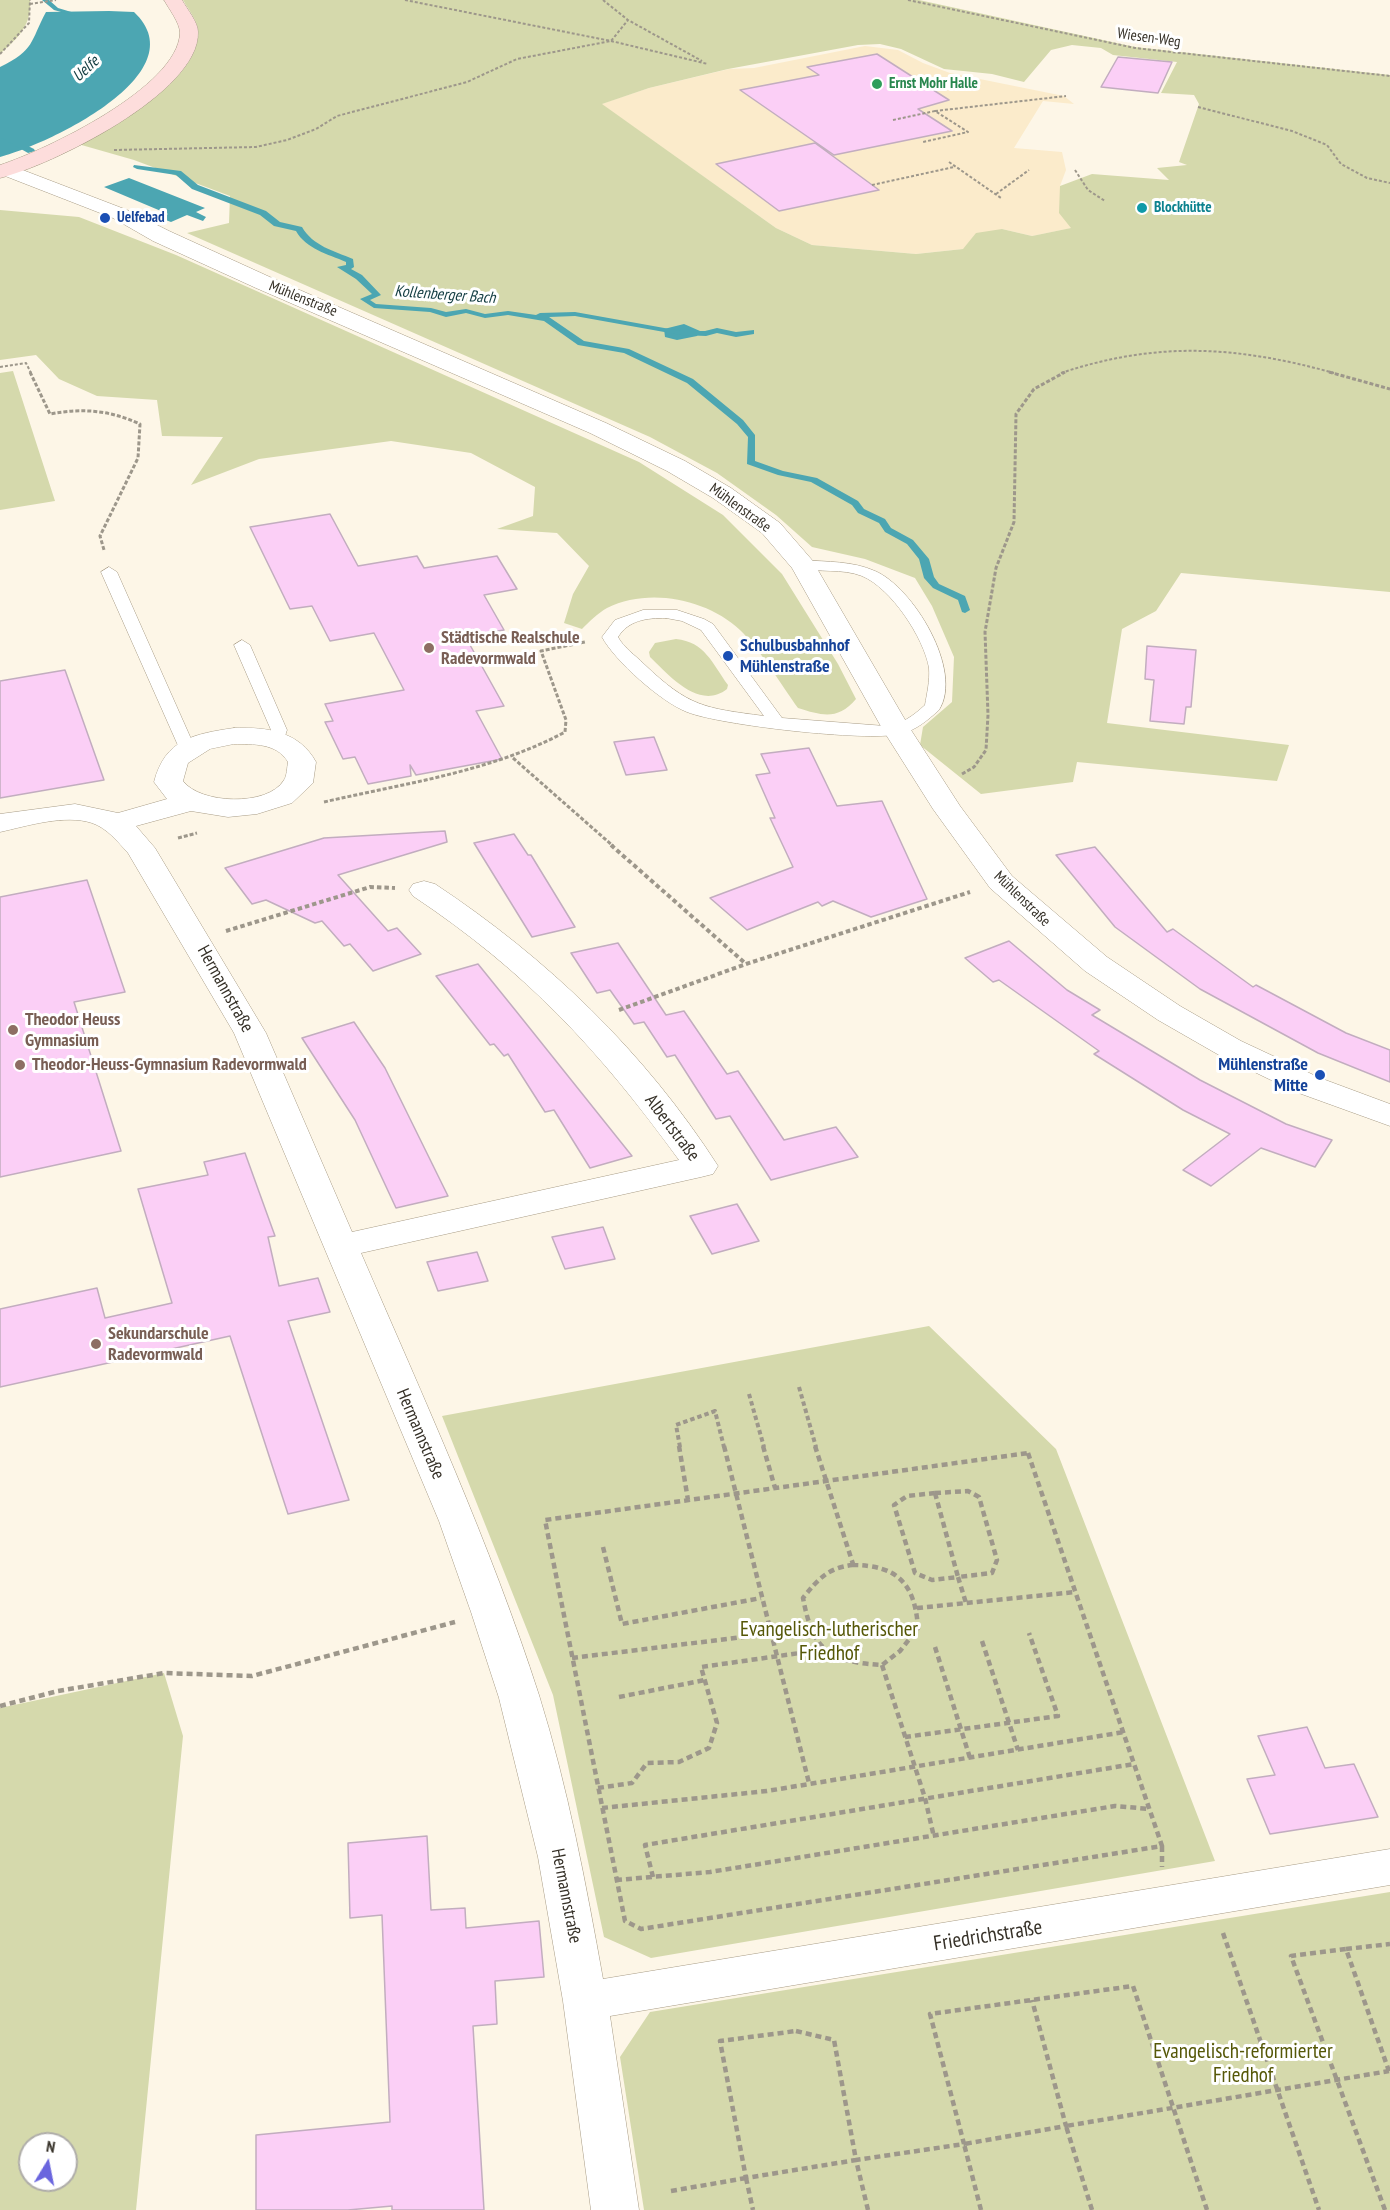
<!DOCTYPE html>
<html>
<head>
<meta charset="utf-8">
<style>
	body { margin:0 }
	#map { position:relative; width:1390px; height:2210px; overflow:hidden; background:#fdf6e7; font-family:"PT Sans Narrow",sans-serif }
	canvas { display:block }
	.north { position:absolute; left:18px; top:2132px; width:60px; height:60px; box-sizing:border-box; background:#fff; border:2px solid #afada9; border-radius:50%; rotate:10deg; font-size:16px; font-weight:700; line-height:24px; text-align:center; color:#363128 }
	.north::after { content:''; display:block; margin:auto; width:21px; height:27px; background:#6a65de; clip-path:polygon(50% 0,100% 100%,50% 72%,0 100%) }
</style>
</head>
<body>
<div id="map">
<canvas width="1390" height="2210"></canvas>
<div class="north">N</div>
</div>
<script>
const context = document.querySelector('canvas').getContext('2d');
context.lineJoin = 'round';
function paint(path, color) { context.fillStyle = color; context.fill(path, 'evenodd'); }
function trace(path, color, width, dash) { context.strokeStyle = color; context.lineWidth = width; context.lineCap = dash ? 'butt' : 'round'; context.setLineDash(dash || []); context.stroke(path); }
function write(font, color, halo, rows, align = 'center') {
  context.font = font + ' "PT Sans Narrow",sans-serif'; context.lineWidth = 6; context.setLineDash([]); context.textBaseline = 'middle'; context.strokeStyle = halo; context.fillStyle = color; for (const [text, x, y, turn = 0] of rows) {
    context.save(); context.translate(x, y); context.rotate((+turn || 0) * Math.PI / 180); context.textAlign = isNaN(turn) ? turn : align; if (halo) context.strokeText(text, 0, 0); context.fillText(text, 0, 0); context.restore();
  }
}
paint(new Path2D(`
	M865 46 898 50 923 63 950 73 1064 96 1074 104 1043 101 1014 148 1062 152 1066 170 1060 186 1072 228 1032 236 1002 229 963 249 916 254 812 245 776 228 601 104 649 88 729 69 754 68Z`), '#fbebcb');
paint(new Path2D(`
	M0 0H30C32 25 18 38 0 54Z
	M183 0H919L1135 47 1390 75V592L1181 573 1156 611 1122 629 1107 723 1289 745 1277 781 1077 762 1073 782 981 794 920 745 923 727 952 702 954 657 932 606 915 578 865 559 812 547 776 515 717 473 650 437 187 233 229 223 230 196 134 160 78 144C117 121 190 87 198 38 201 24 189 11 183 0ZM880 44 901 49 944 69 992 74 1024 82 1051 50 1072 45 1101 48 1113 55 1177 62 1161 93 1194 95 1199 104 1179 162 1187 165 1157 168 1169 180 1092 174 1060 186 1059 213 1071 228 1032 236 1002 229 976 233 963 249 916 254 812 245 776 228 602 104 649 88 728 69 858 45Z
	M0 210 79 217 176 255 639 462 723 515 782 574 838 664 856 699C838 720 823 716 798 708 782 686 760 649 740 630 707 599 649 587 607 608 598 613 589 622 582 629L564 623 573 594 589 566 557 533 497 529 533 516 535 487 471 453 391 441 259 459 191 485 223 437 162 436 157 400 97 396 59 379 36 355 0 360Z
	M13 371 55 501 0 510V373Z
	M676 639C705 642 712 663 728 685L727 689C699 711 669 675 650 657L649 652 655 643Z
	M929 1326 1056 1449 1215 1861 651 1958 604 1937 553 1695 442 1416Z
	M164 1673 183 1736 136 2210H0V1708ZM30 2144H66V2180H30Z
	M1390 1892V2210H644L620 2057 650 2012Z`), '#d5d9ac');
paint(new Path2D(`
	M109 11 134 12C200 74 44 146 0 157V67C35 50 30 42 46 12Z
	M129 178 205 208 196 212 206 217 203 221 187 215 171 222 160 218 168 214 104 187Z
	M684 324 700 331 697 336 677 340 665 337 664 329Z`), '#4ca6b2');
paint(new Path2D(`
	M42 0H49L58 8 78 14 75 16 54 10Z
	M0 132 34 149 35 151 28 153 0 137Z
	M134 165 181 171 198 185 266 211 280 222 302 227C313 246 334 251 353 259L354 267 351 269 362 275 381 295 370 300 376 304 431 308 446 312 466 309 485 314 508 311 536 315 540 313 575 312 681 331H705L717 328 736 332 754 330V334L736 337 717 333 706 336 681 335 575 316 549 317 584 341 629 349 693 379 743 420 755 435V461L783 471 817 478 858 501 864 509 885 519 891 528 913 540 929 559 934 577 939 584 965 596 970 610 965 613 962 612 958 600 933 588 924 578 919 559 907 544 885 532 879 523 858 513 852 505 811 482 778 475 747 464 748 437 737 424 687 383 624 353 578 345 544 321 508 315 485 318 466 313 446 317 430 312 374 308 360 299 372 294 356 279 337 267 346 265V262C328 254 306 249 296 231L274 226 260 215 192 189 176 175 137 169 133 167Z`), '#4ca6b2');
const building = new Path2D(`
	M877 54 949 100 918 109 952 131 834 155 740 90 819 75 807 67Z
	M1118 57 1172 62 1158 93 1101 87Z
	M815 143 879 190 779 211 716 164Z
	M330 514 358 566 417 556 424 568 497 556 517 589 484 595 504 630 465 636 504 706 476 711 502 759 416 775 410 765 411 776 368 784 355 757 343 759 325 722 333 721 325 704 404 690 374 633 330 641 312 606 290 609 250 527Z
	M1147 646 1196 650 1191 707H1186L1184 724 1150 721 1154 680 1145 679Z
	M65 670 104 780 0 798V681Z
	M654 737 667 770 626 775 614 742Z
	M809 748 837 806 882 801 927 899 871 917 833 901 822 906 818 902 747 930 710 898 793 867 770 818H775L756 775 770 773 761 754Z
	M445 831 447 842 338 875 388 931 397 928 421 954 373 971 350 944 344 946 322 921 315 923 266 900 252 904 225 868 324 838Z
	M514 834 528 855H531L575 927 532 937 474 843Z
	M1095 847 1167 932 1173 929 1253 987 1256 985 1346 1033 1390 1050V1082L1318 1053 1200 989 1115 927 1056 855Z
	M87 880 125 992 74 1002 121 1151 0 1177V897Z
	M1009 941 1067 990 1100 1010 1092 1015 1200 1080 1286 1124 1332 1140 1315 1167 1261 1148 1211 1186 1183 1170 1230 1134 1183 1110 1094 1054 1099 1051 999 980 993 982 965 958Z
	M618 943 666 1015 684 1011 727 1074 738 1071 784 1140 836 1127 858 1157 771 1180 730 1116 716 1119 675 1055 667 1057 644 1022 634 1024 610 990 597 993 571 953Z
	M478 964 516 1011 632 1156 590 1168 554 1110 545 1112 508 1054 504 1056 494 1044 490 1045 436 976Z
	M354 1022 385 1068 448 1196 396 1208 355 1120 302 1038Z
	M245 1153 275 1236 268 1237 279 1286 318 1278 330 1312 288 1321 349 1500 288 1514 230 1336 0 1387V1309L97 1288 105 1318 172 1303 138 1189 208 1175 204 1162Z
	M737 1204 759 1241 712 1254 690 1216Z
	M603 1227 615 1259 565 1269 552 1237Z
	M477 1252 488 1281 438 1291 427 1262Z
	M1307 1727 1325 1768 1354 1764 1378 1817 1270 1834 1247 1779 1275 1775 1258 1736Z
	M427 1836 431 1910 465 1908 466 1928 539 1921 544 1977 495 1981 497 2024 473 2026 484 2210H392V2206L348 2210H256V2135L390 2122 382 1915 350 1918 348 1843Z`);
paint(building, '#fbcff6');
trace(building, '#c2adbf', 1.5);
const service = new Path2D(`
	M803 560C827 562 853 561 875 571 913 587 964 671 939 710 928 720 915 731 900 734 867 742 719 725 687 712 661 702 615 661 602 637L615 620 643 610H677L704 619 713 624 782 718 885 726C901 725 913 716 925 705 927 693 930 681 929 668 924 638 891 588 862 576 842 568 819 573 798 568L795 565 798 562ZM666 618 682 621 701 630 764 716C704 708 689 707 644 664 635 655 624 648 618 637 629 620 646 618 666 618Z
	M109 567 117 572 196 750 194 754 188 755 180 750 101 572Z
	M242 640 250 645 287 730 282 745H270L268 741 271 730 234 645Z`);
const minor = new Path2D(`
	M7 164 127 210 169 231 272 278 606 423 685 461 731 488 780 523 812 560 911 730 960 806 1012 876 1107 957 1180 1006 1241 1041 1320 1078 1390 1104V1126L1296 1092 1219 1055 1158 1020 1085 971 990 888 933 809 883 730 792 568 762 533 713 498 667 471 590 433 256 288 153 241 113 218 0 174V166Z
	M234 728C267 727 299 731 316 762L313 783 292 803 257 814 228 817 191 811 136 826 155 848 266 1033 352 1232 679 1160C599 1050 527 972 413 896L409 890 413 884 424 881 435 884C547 958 645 1052 718 1166L713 1174 701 1177 361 1253C424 1399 490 1543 539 1695 568 1788 586 1884 603 1979L1390 1849V1885L610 2016 639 2210H591L563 2001 538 1857 499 1698 471 1612 439 1521 234 1033 128 853C118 842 107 828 92 823 65 814 27 826 0 832V814L75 804 118 813 167 799 154 782C165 739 194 734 234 728ZM234 744C253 744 277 743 288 762 287 767 287 776 284 780 268 807 200 804 183 781L188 763 210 749Z`);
const secondary = new Path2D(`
	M164 0H182C187 9 198 22 198 32 200 93 50 166 0 178V165C46 150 178 87 180 33 180 23 169 9 164 0Z`);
trace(service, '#a89c86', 1);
trace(minor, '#a89c86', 1);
trace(secondary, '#a89c86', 1);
trace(new Path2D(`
	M405 0 611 41 708 64
	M603 0 628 20 702 61
	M908 0 1135 48 1390 76
	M30 4 56 0
	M0 54 29 23 30 0
	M1198 107 1292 131 1327 145 1341 164 1367 178 1390 183
	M935 111 1066 96
	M893 120 935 111 968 132 923 142
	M114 150 256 147 287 140 316 129 337 116 467 82 517 59 611 41 628 20
	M949 162 1001 198
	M1075 170 1088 190 1105 201
	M872 185 954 167
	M996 194 1029 170
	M0 367 26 363 31 373
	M1061 373C1157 341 1237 346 1334 373`), '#9d978b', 2, [3, 2]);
trace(new Path2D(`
	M30 372 50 414C83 408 109 410 140 424L138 458 100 536 104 550
	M1329 372 1390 389
	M513 758 613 846
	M962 774 974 767 986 750 988 715 985 632 996 568 1014 522 1016 414 1034 389 1065 372
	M324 802C406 783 490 772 565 732L566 720 541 651 585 642
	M178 838 197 833`), '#9d978b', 3, [4, 2]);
trace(new Path2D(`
	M611 845 746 964
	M226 931 370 887 395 888
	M619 1010 746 964 970 892
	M799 1387 816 1447
	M749 1394 764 1447
	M680 1447 676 1425 715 1411 724 1447`), '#9d978b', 4, [4.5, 3]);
trace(new Path2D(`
	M679 1446 688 1500
	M724 1446 809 1783
	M763 1446 775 1488
	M815 1446 853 1564
	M1028 1453 1162 1846 641 1929 625 1921 545 1520Z
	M935 1493 958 1577
	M935 1493 907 1496 894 1505 915 1573 932 1580 958 1577
	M935 1493 968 1491 979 1497 997 1560 992 1573 958 1577
	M603 1547 622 1624 761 1598
	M852 1565C898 1565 915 1584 918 1628L900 1651 882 1665C829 1662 813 1651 803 1598 818 1579 828 1568 852 1565Z
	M958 1577 966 1603
	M917 1608 1075 1592
	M982 1641 1018 1750
	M935 1647 970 1758
	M572 1658 808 1629
	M882 1665 925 1798 934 1837
	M619 1697 705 1680
	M0 1706 58 1691 164 1673 252 1676 455 1622
	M905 1737 1058 1716 1029 1633
	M598 1788 632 1783 647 1763 679 1762 709 1748 717 1723 701 1667 821 1650
	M602 1808 767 1791 1124 1732
	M1162 1846V1867
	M653 1877 645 1845 1134 1764
	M616 1880 710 1872 1115 1806 1150 1809
	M1223 1933 1319 2210
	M1346 1949 1390 1944
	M796 2031 834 2040 856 2160 746 2178 720 2041Z
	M746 2178 753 2210
	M671 2191 746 2178
	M868 2210 856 2160 964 2144 930 2014 1133 1986 1207 2210
	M981 2210 964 2144 1066 2126 1032 2000
	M1092 2210 1066 2126 1389 2071
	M1385 2210 1291 1956 1346 1949 1390 2074`), '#9d978b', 4.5, [6, 4]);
paint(service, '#fff');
paint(minor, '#fff');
paint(secondary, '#fddddc');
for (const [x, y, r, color] of [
	[877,84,6,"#2e9e5b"],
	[1142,208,6,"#0f9aa8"],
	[105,218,6,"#1a4fb4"],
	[429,648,6,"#8d6e63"],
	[728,656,6,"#1a4fb4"],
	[13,1030,6,"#8d6e63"],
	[20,1065,6,"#8d6e63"],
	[1320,1075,6,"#1a4fb4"],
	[96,1344,6,"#8d6e63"]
]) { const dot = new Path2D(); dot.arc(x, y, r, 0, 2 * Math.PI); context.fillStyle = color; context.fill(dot); trace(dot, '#fff', 2); }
write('15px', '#363128', '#fff', [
	["Wiesen-Weg",1149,38,8],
	["Mühlenstraße",303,299,22],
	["Mühlenstraße",740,508,36],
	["Mühlenstraße",1022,899,44]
]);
write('bold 15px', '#27864d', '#fff', [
	["Ernst Mohr Halle",889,84]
], 'left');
write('bold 15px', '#0d838f', '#fff', [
	["Blockhütte",1154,208]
], 'left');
write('bold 15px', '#164399', '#fff', [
	["Uelfebad",117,218]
], 'left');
write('italic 16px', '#133d42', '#fff', [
	["Uelfe",86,69,-43],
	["Kollenberger Bach",445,295,4]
]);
write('bold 18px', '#785e54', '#fff', [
	["Städtische Realschule",441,638],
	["Radevormwald",441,659],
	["Theodor Heuss",25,1020],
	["Gymnasium",25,1041],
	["Theodor-Heuss-Gymnasium Radevormwald",32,1065],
	["Sekundarschule",108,1334],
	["Radevormwald",108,1355]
], 'left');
write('bold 18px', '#164399', '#fff', [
	["Schulbusbahnhof",740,646],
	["Mühlenstraße",740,667],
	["Mühlenstraße",1308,1065,"right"],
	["Mitte",1308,1086,"right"]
], 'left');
write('18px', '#363128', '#fff', [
	["Hermannstraße",225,989,61],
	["Albertstraße",672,1128,53],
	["Hermannstraße",420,1434,67],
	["Hermannstraße",566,1896,79]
]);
write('21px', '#555707', '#fff', [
	["Evangelisch-lutherischer",829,1630],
	["Friedhof",829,1654],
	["Evangelisch-reformierter",1243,2052],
	["Friedhof",1243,2076]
]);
write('21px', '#363128', '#fff', [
	["Friedrichstraße",988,1936,-9]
]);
</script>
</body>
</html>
